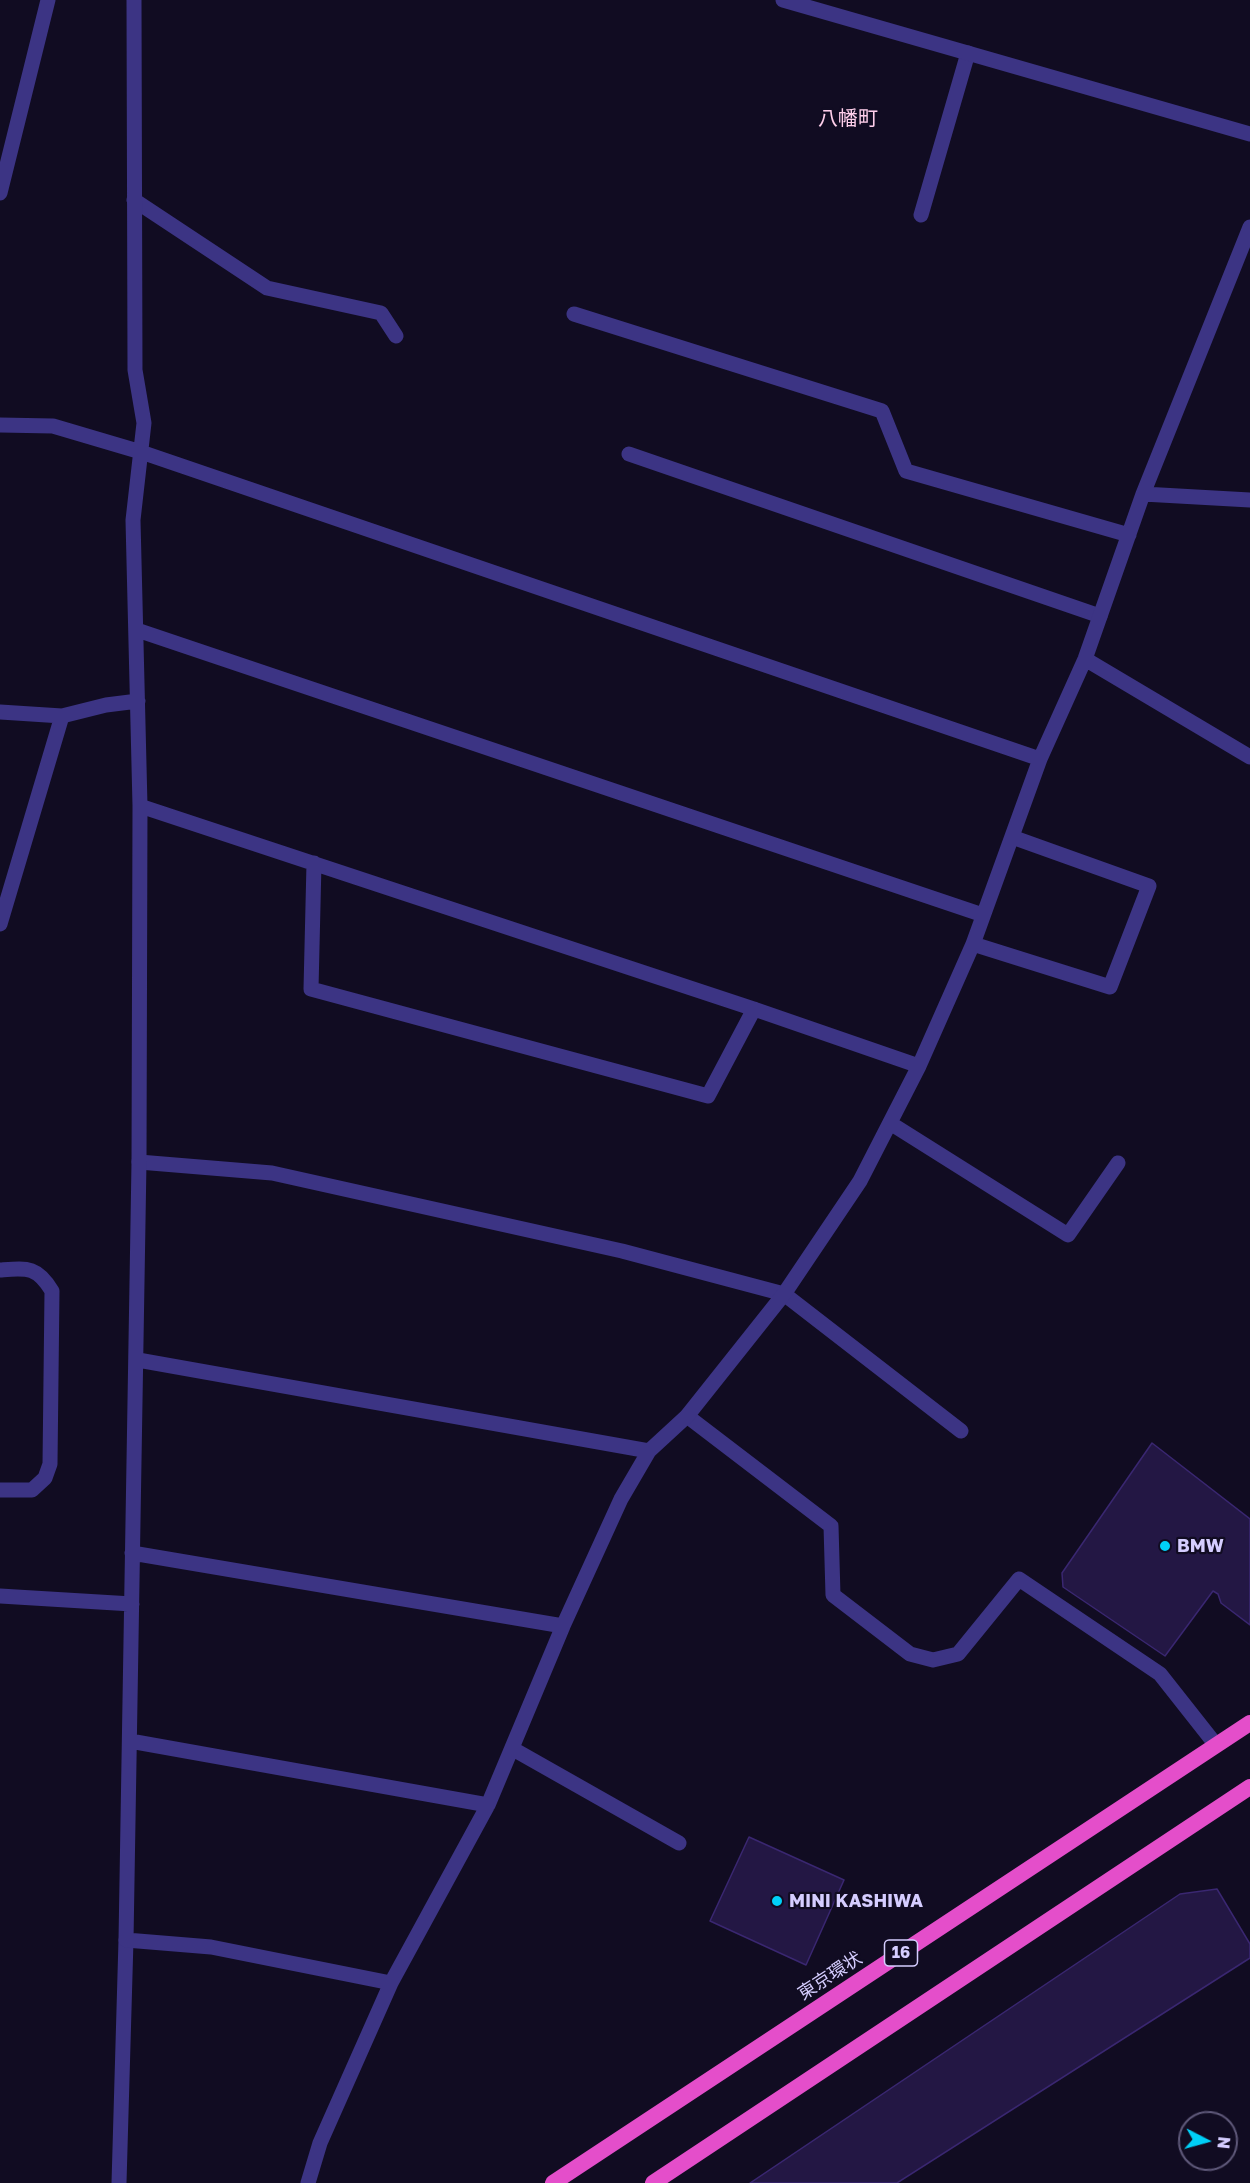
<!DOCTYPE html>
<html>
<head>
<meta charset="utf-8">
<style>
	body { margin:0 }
	#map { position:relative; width:1250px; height:2183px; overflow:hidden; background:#110c22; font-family:"Golos Text",sans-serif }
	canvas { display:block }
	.north { position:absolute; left:1178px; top:2111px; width:60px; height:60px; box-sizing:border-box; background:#110c22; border:2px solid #5f597a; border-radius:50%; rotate:96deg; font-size:16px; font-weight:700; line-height:24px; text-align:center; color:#d5cdff }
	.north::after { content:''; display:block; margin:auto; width:21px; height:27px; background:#00d0f8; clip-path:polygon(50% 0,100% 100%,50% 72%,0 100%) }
</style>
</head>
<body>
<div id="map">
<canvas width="1250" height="2183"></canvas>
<div class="north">N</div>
</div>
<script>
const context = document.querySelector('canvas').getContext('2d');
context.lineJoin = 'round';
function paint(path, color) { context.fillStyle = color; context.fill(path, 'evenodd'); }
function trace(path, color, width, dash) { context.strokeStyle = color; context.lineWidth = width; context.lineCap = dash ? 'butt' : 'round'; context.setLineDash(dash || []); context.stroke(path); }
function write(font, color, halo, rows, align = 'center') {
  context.font = font + ' "Golos Text","Noto Sans JP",sans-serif'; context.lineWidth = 4.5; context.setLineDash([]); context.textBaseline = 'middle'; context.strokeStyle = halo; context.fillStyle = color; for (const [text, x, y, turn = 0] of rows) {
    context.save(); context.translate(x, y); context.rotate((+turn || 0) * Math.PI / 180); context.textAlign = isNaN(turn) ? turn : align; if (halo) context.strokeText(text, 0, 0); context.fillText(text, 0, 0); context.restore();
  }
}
const building = new Path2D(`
	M1152 1443 1250 1519V1625L1221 1603 1218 1594 1213 1591 1165 1656 1063 1587 1062 1573Z
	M749 1837 844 1880 806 1965 710 1921Z
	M1217 1889 1250 1944V1958L897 2183H750L1180 1894Z`);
paint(building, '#231744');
trace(building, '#3a2771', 1.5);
trace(new Path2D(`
	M134 200 267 288 381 313 396 336
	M921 215 968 53
	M629 454 1100 616
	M139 1162 272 1173 622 1251 784 1294 961 1431
	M687 1416 831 1526 833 1595 910 1654 933 1660 958 1654 1019 1579 1160 1674 1216 1745
	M119 2183 126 1940`), '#3c3484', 15);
trace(new Path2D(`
	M134 0 135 370 144 423 133 520 140 806 139 1162 126 1940 211 1947 391 1983
	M783 0 1250 134
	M0 193 48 0
	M574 314 882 411 906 471 1129 535
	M0 425 53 426 141 452 1040 759
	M1143 494 1250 500
	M137 630 983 915
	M1085 659 1250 757
	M0 712 62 716 106 705 138 701
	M140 806 754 1009 919 1066
	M314 863 311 989 708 1096 754 1009
	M0 924 62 716
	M973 944 1110 987 1149 886 1012 837
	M890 1123 1068 1235 1118 1163
	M0 1270C27 1268 37 1266 52 1291L50 1464 45 1478 32 1490H0
	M138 1360 649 1451
	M132 1553 563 1626
	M0 1596 132 1604
	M130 1741 488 1805
	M513 1749 679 1843
	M308 2183 320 2143 391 1983 488 1805 563 1626 621 1499 649 1451 687 1416 784 1294 860 1181 919 1066 973 944 1040 759 1085 659 1143 494 1250 227`), '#3c3484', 15);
trace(new Path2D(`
	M553 2183 1250 1723
	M653 2183 1250 1787`), '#e44eca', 16);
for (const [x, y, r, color] of [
	[1165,1546,6,"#00d0f8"],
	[777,1901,6,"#00d0f8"]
]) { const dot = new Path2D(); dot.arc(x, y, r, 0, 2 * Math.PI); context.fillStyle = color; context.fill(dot); trace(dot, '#110c22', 2); }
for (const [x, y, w] of [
	[901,1953,33]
]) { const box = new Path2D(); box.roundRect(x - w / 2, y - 13, w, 26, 4.5); context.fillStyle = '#110c22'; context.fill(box); trace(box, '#d5cdff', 1.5); }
write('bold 16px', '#d5cdff', null, [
	["16",901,1953]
]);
write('bold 18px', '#d5cdff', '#110c22', [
	["BMW",1177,1546],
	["MINI KASHIWA",789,1901]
], 'left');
write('18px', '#d5cdff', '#110c22', [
	["東京環状",830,1976,-33]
]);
write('20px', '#ffcfeb', '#110c22', [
	["八幡町",848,119]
]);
</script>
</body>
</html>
